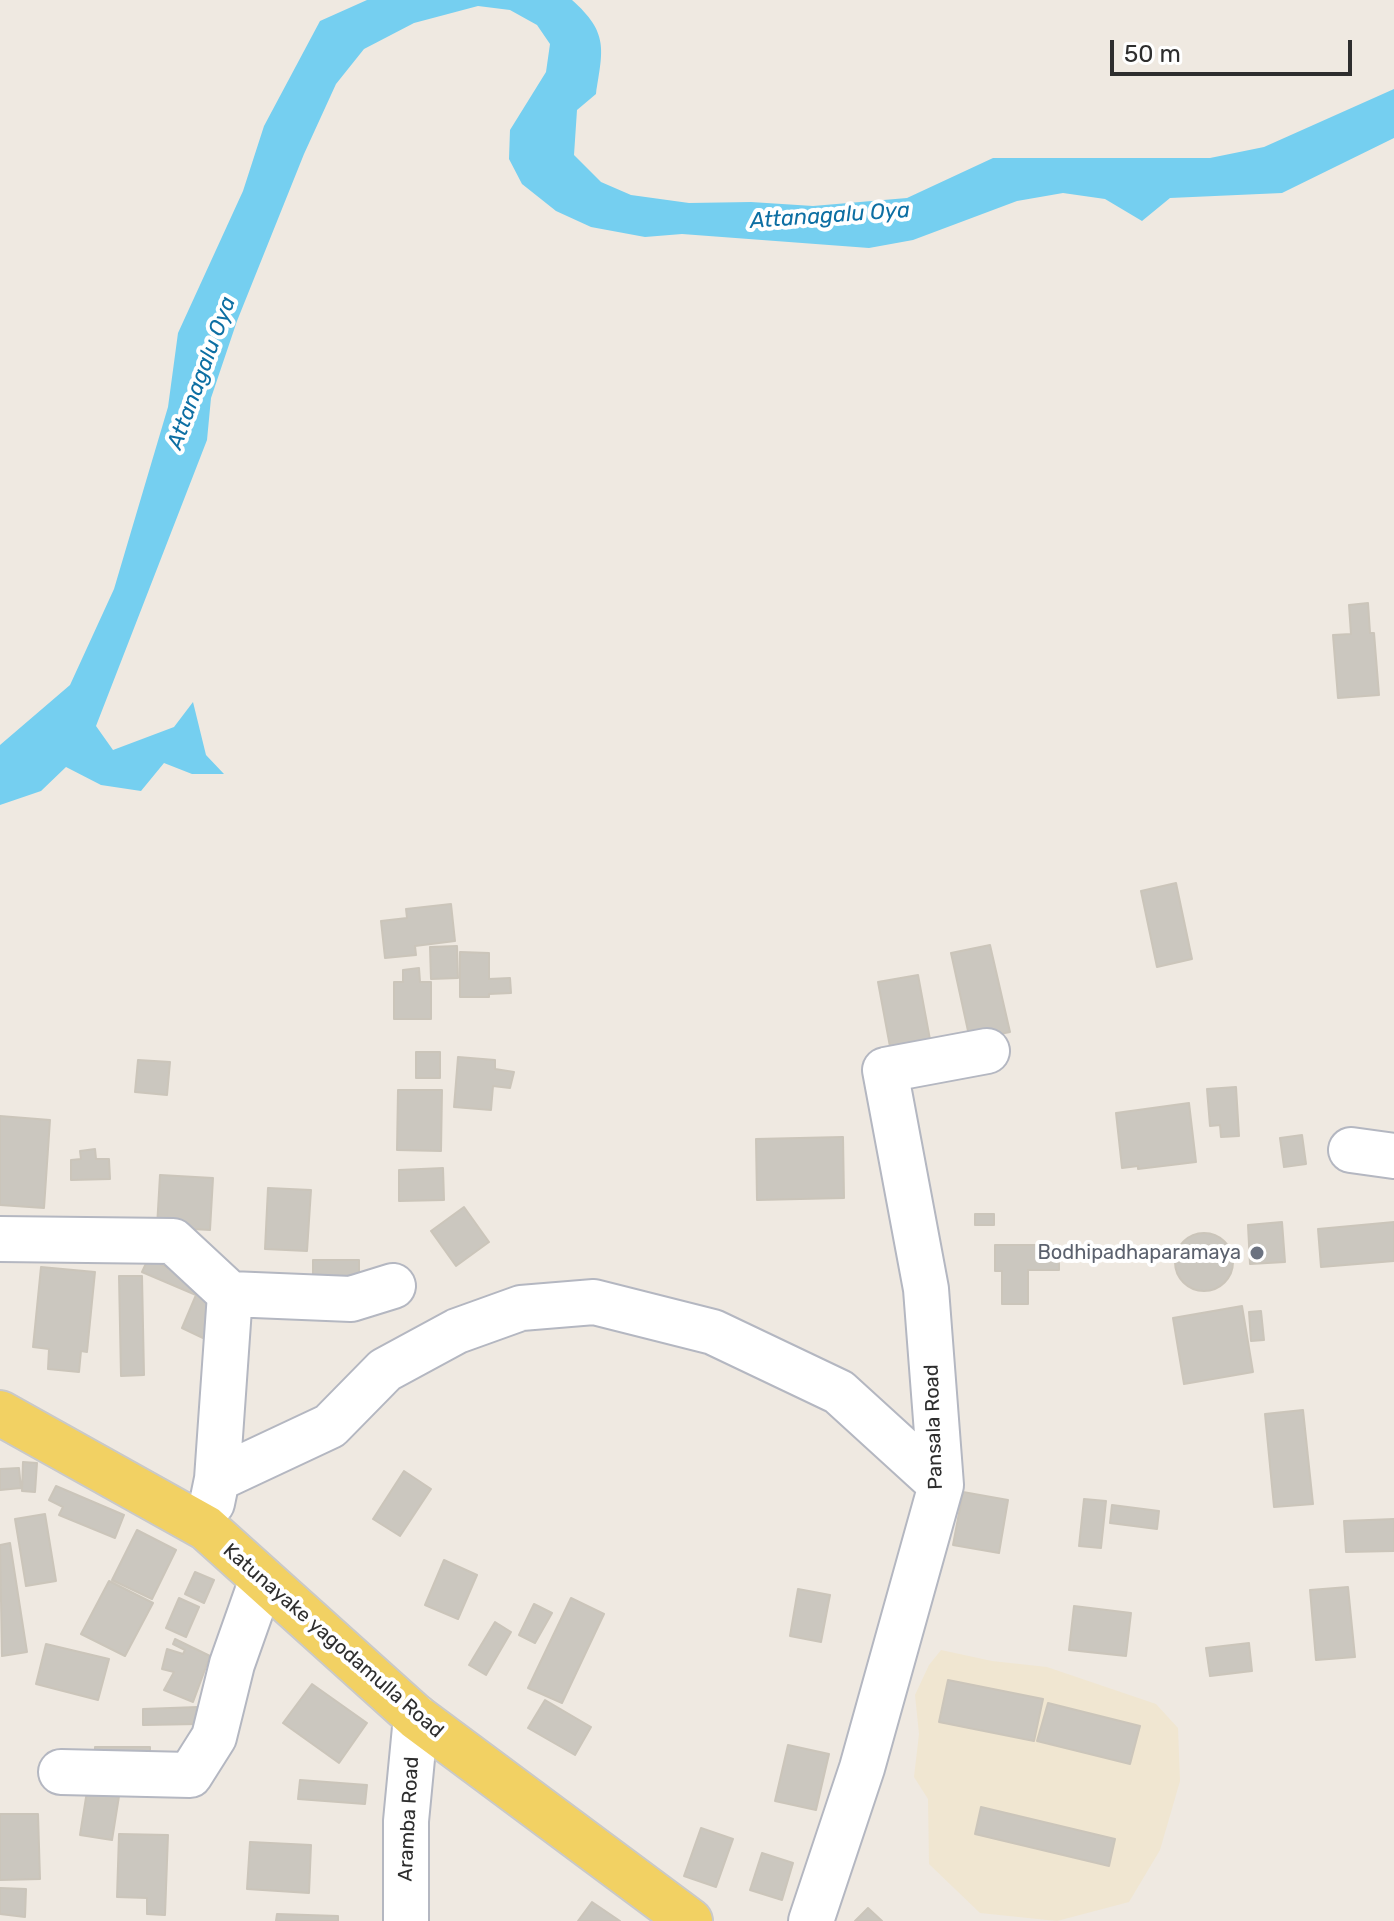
<!DOCTYPE html>
<html>
<head>
<meta charset="utf-8">
<style>
	body { margin:0 }
	#map { position:relative; width:1394px; height:1921px; overflow:hidden; background:#efe9e1; font-family:Rubik,sans-serif }
	canvas { display:block }
	.scale { position:absolute; left:1110px; top:40px; width:242px; height:36px; box-sizing:border-box; border:4px solid #2e2e2e; border-top:0; padding-left:10px; font-size:24px; line-height:28px; white-space:nowrap; color:#2e2e2e; -webkit-text-stroke:6px #fff; paint-order:stroke }
</style>
</head>
<body>
<div id="map">
<canvas width="1394" height="1921"></canvas>
<div class="scale">50 m</div>
</div>
<script>
const context = document.querySelector('canvas').getContext('2d');
context.lineJoin = 'round';
function paint(path, color) { context.fillStyle = color; context.fill(path, 'evenodd'); }
function trace(path, color, width, dash) { context.strokeStyle = color; context.lineWidth = width; context.lineCap = dash ? 'butt' : 'round'; context.setLineDash(dash || []); context.stroke(path); }
function write(font, color, halo, rows, align = 'center') {
  context.font = font + ' Rubik,sans-serif'; context.lineWidth = 8; context.setLineDash([]); context.textBaseline = 'middle'; context.strokeStyle = halo; context.fillStyle = color; for (const [text, x, y, turn = 0] of rows) {
    context.save(); context.translate(x, y); context.rotate((+turn || 0) * Math.PI / 180); context.textAlign = isNaN(turn) ? turn : align; if (halo) context.strokeText(text, 0, 0); context.fillText(text, 0, 0); context.restore();
  }
}
paint(new Path2D(`
	M941 1650 992 1661 1047 1667 1156 1704 1178 1728 1180 1781 1160 1850 1129 1902 1057 1921 980 1913 929 1864 928 1799 914 1777 919 1734 915 1695 929 1665Z`), '#f0e6d1');
paint(new Path2D(`
	M367 0H572C609 33 603 49 596 94L577 110 574 155 601 182 631 195 689 203 751 202 813 206 907 198 993 158H1210L1264 147 1394 89V138L1282 193 1170 198 1142 221 1105 199 1063 193 1017 201 913 240 869 248 682 234 645 237 591 227 556 211 522 184 509 159 510 130 546 72 550 44 537 25 510 10 478 6 414 23 364 49 336 84 304 154 237 321 211 398 207 440 96 726 113 750 174 727 193 702 206 755 224 774H192L164 763 141 791 101 785 66 767 41 791 0 805V745L70 685 114 589 168 407 178 333 243 191 264 126 320 21Z`), '#75cff0');
const building = new Path2D(`
	M1368 603 1370 633H1374L1379 695 1338 698 1333 635 1351 634 1349 605Z
	M1176 883 1192 959 1157 967 1141 891Z
	M451 904 455 941 415 946 416 955 385 958 381 921 407 918 406 909Z
	M990 945 1010 1032 970 1040 951 953Z
	M457 946 458 978 431 979 430 947Z
	M460 952 489 953V979L510 978 511 993 489 994V997H460Z
	M419 968 420 982H431V1019H394V982H403V970Z
	M918 975 931 1045 891 1052 878 982Z
	M416 1052H440V1078H416Z
	M458 1057 495 1060V1069L514 1072 510 1088 493 1086 491 1110 454 1107Z
	M138 1060 170 1062 167 1095 135 1092Z
	M1236 1087 1239 1136 1221 1137 1220 1125 1210 1126 1207 1089Z
	M398 1090H442L441 1151 397 1150Z
	M1189 1103 1196 1162 1138 1169V1166L1122 1168 1116 1113Z
	M0 1116 50 1120 44 1208 0 1205Z
	M1302 1135 1306 1164 1284 1167 1280 1138Z
	M843 1137 844 1198 757 1200 756 1139Z
	M95 1149 96 1159H109L110 1179 71 1180V1160L81 1159 80 1151Z
	M443 1168 444 1200 399 1201V1170Z
	M160 1175 213 1178 210 1230 157 1227Z
	M268 1188 311 1190 307 1251 265 1249Z
	M464 1207 489 1242 456 1266 431 1231Z
	M975 1214H994V1225H975Z
	M1282 1222 1285 1262 1250 1264 1248 1225Z
	M1394 1222V1261L1321 1267 1318 1229Z
	M1175 1262a29 29 0 1 1 58 0a29 29 0 1 1-58 0Z
	M995 1245H1059V1270H1028V1304H1002V1271H995Z
	M148 1259 223 1291 203 1338 182 1328 196 1295 142 1272Z
	M313 1260H359V1284H313Z
	M41 1267 95 1272 87 1352 81 1351 79 1372 48 1369 49 1349 33 1347Z
	M119 1276H142L144 1375 121 1376Z
	M1242 1306 1253 1372 1184 1384 1173 1318Z
	M1261 1311 1264 1340 1251 1341 1249 1312Z
	M1303 1410 1313 1504 1274 1507 1265 1414Z
	M23 1462 37 1463 35 1492 22 1491Z
	M19 1468 21 1488 0 1490V1469Z
	M404 1471 431 1489 400 1536 373 1519Z
	M56 1486 124 1515 115 1538 59 1515 63 1507 49 1500Z
	M963 1492 1008 1500 999 1553 953 1545Z
	M1084 1499 1106 1501 1101 1548 1079 1546Z
	M1112 1505 1159 1511 1157 1529 1110 1523Z
	M45 1514 56 1581 26 1586 15 1519Z
	M1394 1519V1551L1346 1552 1344 1521Z
	M137 1530 176 1550 152 1599 112 1580Z
	M10 1543 27 1652 2 1656 0 1545Z
	M444 1560 477 1575 458 1619 425 1605Z
	M195 1572 214 1580 204 1603 185 1594Z
	M109 1581 153 1603 125 1656 81 1634Z
	M1348 1587 1355 1657 1316 1660 1310 1590Z
	M798 1589 830 1595 821 1642 790 1636Z
	M179 1598 199 1607 186 1637 166 1628Z
	M571 1598 604 1614 562 1703 528 1688Z
	M534 1604 552 1613 535 1643 519 1635Z
	M1074 1606 1131 1613 1126 1656 1069 1650Z
	M495 1622 511 1632 486 1675 469 1665Z
	M175 1639 210 1656 193 1702 164 1690 174 1672 162 1669 167 1649 183 1654 185 1650 173 1644Z
	M1249 1643 1252 1671 1210 1676 1206 1648Z
	M46 1644 109 1659 98 1700 36 1684Z
	M948 1680 1043 1699 1034 1741 939 1722Z
	M312 1684 367 1723 339 1763 283 1723Z
	M545 1700 591 1727 575 1755 528 1728Z
	M1048 1703 1140 1726 1130 1764 1037 1741Z
	M198 1707 199 1724 143 1725V1709Z
	M788 1745 829 1754 816 1810 775 1801Z
	M95 1747H150V1767H95Z
	M300 1780 367 1785 365 1804 298 1799Z
	M88 1785 120 1790 112 1840 80 1835Z
	M981 1807 1115 1839 1109 1866 975 1834Z
	M0 1814H38L40 1879 0 1880Z
	M701 1828 733 1839 716 1887 684 1876Z
	M119 1834 168 1835 165 1915 147 1914V1898L117 1897Z
	M250 1842 311 1845 309 1893 247 1889Z
	M762 1853 793 1863 782 1900 750 1890Z
	M0 1888 26 1889 25 1917 0 1914Z
	M592 1902 620 1921H578Z
	M868 1908 882 1921H855Z
	M277 1914 338 1916V1921H276Z`);
paint(building, '#cbc7bf');
trace(building, '#cbc5ba', 2);
const minor = new Path2D(`
	M1351 1150 1394 1156
	M0 1239 173 1241 230 1294 217 1479 212 1503
	M230 1294 351 1299 393 1286
	M217 1479 330 1426 385 1370 457 1331 521 1308 594 1302 713 1332 839 1392 941 1485
	M61 1772 190 1775 214 1737 232 1664 262 1579
	M406 1921V1821L416 1717
	M811 1921 862 1768 941 1485 926 1289 885 1070 987 1051`);
const major = new Path2D(`
	M0 1413 206 1528 416 1717 690 1921`);
trace(minor, '#b4b7c1', 48);
trace(major, '#c9c9c9', 48);
trace(minor, '#fff', 44);
trace(major, '#f2d163', 44);
for (const [x, y, r, color] of [
	[1257,1253,8,"#6b7280"]
]) { const dot = new Path2D(); dot.arc(x, y, r, 0, 2 * Math.PI); context.fillStyle = color; context.fill(dot); trace(dot, '#fff', 3); }
write('20px', '#5b616d', '#fff', [
	["Bodhipadhaparamaya",1241,1253]
], 'right');
write('20px', '#2e2e2e', '#fff', [
	["Pansala Road",934,1427,-92],
	["Katunayake yagodamulla Road",333,1641,41],
	["Aramba Road",409,1819,-87]
]);
write('italic 22px', '#0d6fa3', '#fff', [
	["Attanagalu Oya",830,216,-4],
	["Attanagalu Oya",202,373,-70]
]);
</script>
</body>
</html>
